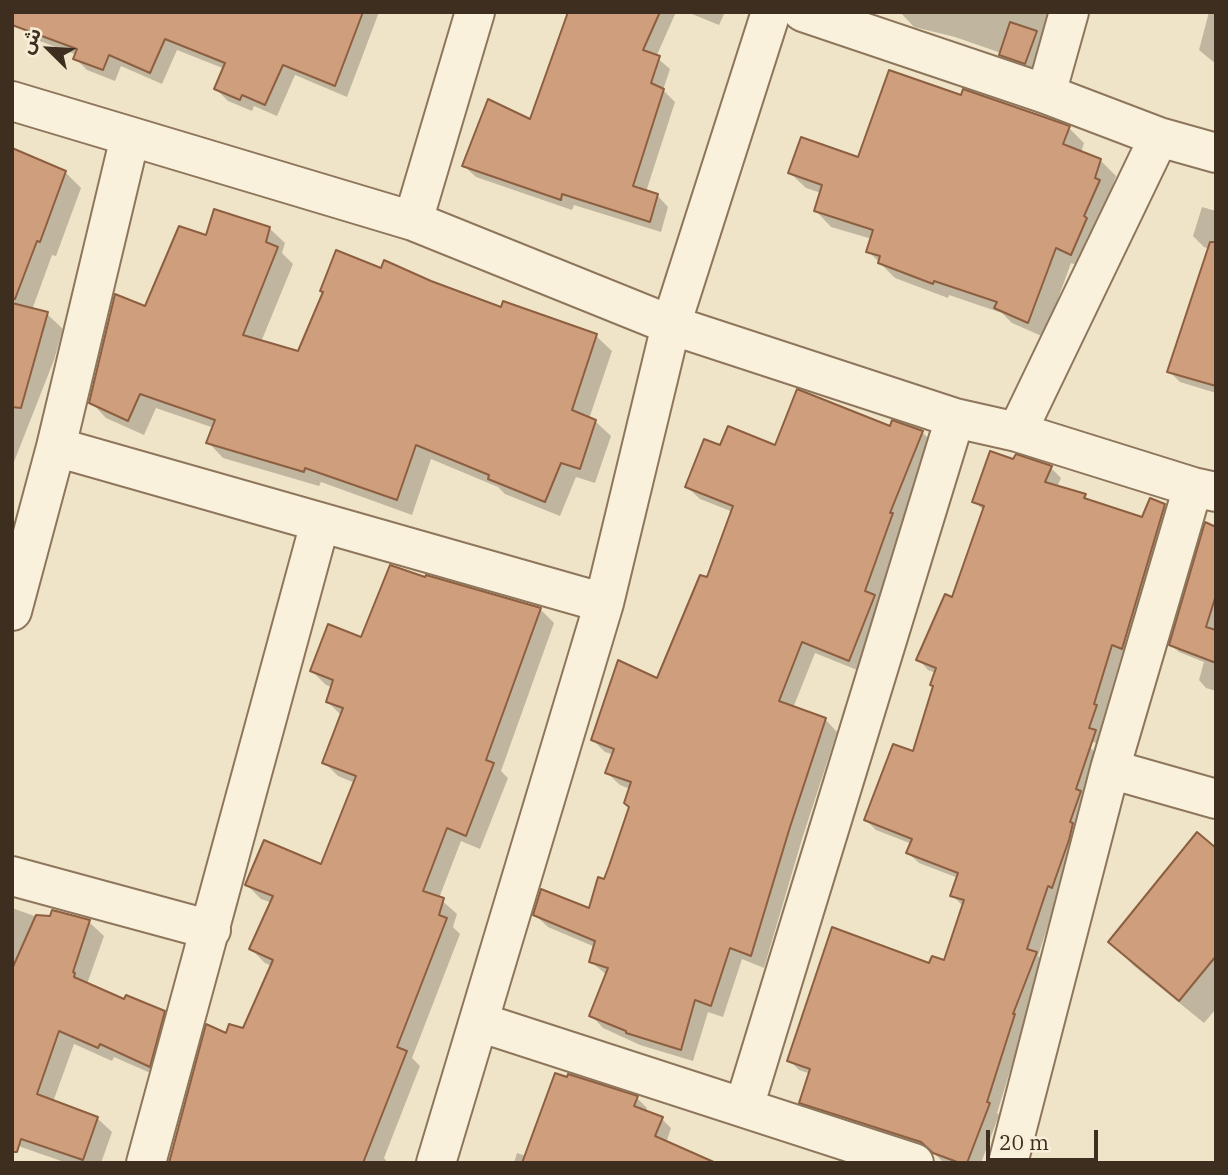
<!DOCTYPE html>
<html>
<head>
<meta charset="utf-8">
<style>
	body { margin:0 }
	#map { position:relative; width:1228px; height:1175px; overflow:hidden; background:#f0e4c8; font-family:"IBM Plex Serif","Noto Sans Arabic",serif }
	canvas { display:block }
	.frame { position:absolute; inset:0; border:14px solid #3d2e20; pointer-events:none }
	.north { position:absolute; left:14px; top:14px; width:70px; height:70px; -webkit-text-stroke:5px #f7eed8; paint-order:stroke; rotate:294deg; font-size:19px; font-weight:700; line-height:28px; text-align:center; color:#3d2e20 }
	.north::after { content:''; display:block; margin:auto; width:24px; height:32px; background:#3d2e20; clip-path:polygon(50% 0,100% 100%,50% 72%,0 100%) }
	.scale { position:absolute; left:986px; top:1130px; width:112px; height:32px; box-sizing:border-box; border:4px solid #3d2e20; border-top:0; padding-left:9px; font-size:21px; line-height:24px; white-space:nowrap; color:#3d2e20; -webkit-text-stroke:5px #f7eed8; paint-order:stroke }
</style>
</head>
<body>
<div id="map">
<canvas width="1228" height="1175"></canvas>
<div class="frame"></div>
<div class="north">ش</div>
<div class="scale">20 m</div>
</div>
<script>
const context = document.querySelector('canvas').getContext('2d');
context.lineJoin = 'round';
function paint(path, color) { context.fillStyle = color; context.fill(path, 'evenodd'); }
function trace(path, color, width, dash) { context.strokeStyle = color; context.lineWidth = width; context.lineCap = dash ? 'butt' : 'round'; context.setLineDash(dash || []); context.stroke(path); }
paint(new Path2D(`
	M35 12H379L347 97 295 75 277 116 254 106 252 111 228 101 216 89 225 69 177 50 162 84 121 66 115 81 87 70 75 58 77 55 40 41 28 30Z
	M610 12H676L656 57 670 69 663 90 675 102 646 192 657 195 668 207 661 232 574 205 572 210 476 177 464 166 531 121Z
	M687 12H725L719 25Z
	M900 12H1058L1044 82 1019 73 1001 53 955 37 914 27Z
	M1209 12H1216V64L1199 50Z
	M962 98 1069 128 1084 143 1081 153 1100 160 1116 176 1110 193 1114 197 1087 269 1071 263 1044 337 1012 323 1002 313 949 295 948 298 895 278 868 251 872 239 831 227 816 211 821 193 806 188 790 173 859 159Z
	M12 150 65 172 81 188 56 256 52 255 32 310 47 314 63 329 54 360 12 467Z
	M1202 207 1216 211V393L1180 382 1169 371 1209 249 1204 247 1193 236Z
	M269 228 285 243 282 253 293 264 261 342 299 354 382 270 430 282 502 309 596 336 612 351 589 419 595 421 611 436 595 483 576 477 560 516 505 494 498 487 431 459 412 515 321 482 319 486 223 458 208 442 214 428 156 408 144 435 106 418 91 402 146 308 207 237Z
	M891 429 922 432 934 444 902 525 904 527 878 601 886 609 862 672 815 653 793 708 825 719 837 732 802 839 764 968 742 959 723 1017 708 1012 693 1061 640 1045 603 1028 591 1015 607 975 591 962 595 947 548 927 535 915 590 910 605 881 631 808 630 789 620 785 607 773 614 755 605 752 593 740 658 680 708 579 733 512 700 499 687 487 721 448 776 447Z
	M991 453 1014 462 1017 457 1051 468 1061 478 1057 487 1085 496 1091 502 1143 519 1151 500 1164 506 1174 516 1132 658 1122 654 1096 743 1079 737 1100 757 1086 799 1090 803 1080 832 1083 835 1071 875 1062 897 1058 895 1038 956 1046 964 1023 1024 1024 1026 997 1113 999 1115 981 1163H944L933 1152 885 1136 875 1126 910 997 887 989 836 1120 811 1112 801 1102 811 1074 799 1070 789 1060 833 929 931 966 933 958 945 962 963 906 952 895 958 878 919 863 908 853 912 844 876 830 866 820 894 747 914 753 935 687 932 684 936 673 928 670 918 659 946 596 953 599 984 511 974 501Z
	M1216 529V691L1206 688 1199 680 1204 662 1179 652 1171 645Z
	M427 577 540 609 554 623 501 771 508 778 480 849 461 841 439 898 457 914 453 927 460 934 412 1058 420 1066 384 1158 388 1163H171L227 1035 244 1030 272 966 265 963 251 949 272 903 261 899 247 885 322 866 355 783 338 776 324 762 342 716 328 702 332 687 326 685 312 671 362 639Z
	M1216 850V1009L1204 1023 1134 966 1111 942Z
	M12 908 43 919 89 922 104 936 87 984 125 1001 164 1012 178 1026 164 1079 114 1057 112 1061 74 1044 53 1102 97 1118 112 1132 101 1163H67L21 1147 12 1137Z
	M637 1098 647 1108 645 1112 662 1119 671 1128 666 1143 704 1163H514L517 1153 526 1156Z`), '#0003');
const building = new Path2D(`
	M12 12H363L335 86 283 65 265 105 242 95 240 100 214 89 225 63 165 39 150 73 109 55 103 70 73 59 77 49 12 25Z
	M568 12H660L643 50 660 56 651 83 664 89 633 186 658 194 650 222 562 194 561 200 462 166 488 99 530 119Z
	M1010 22 1037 31 1025 64 999 55Z
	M889 70 961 95 963 89 1070 126 1063 144 1101 159 1095 178 1100 180 1084 216 1087 218 1071 255 1056 248 1028 323 994 308 997 302 934 281 933 284 878 263 880 256 866 252 873 230 814 211 822 185 788 173 801 137 858 157Z
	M12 148 66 171 40 242 37 241 15 299 12 298Z
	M214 209 270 227 266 242 278 247 243 335 298 351 323 292 320 291 336 250 381 268 384 260 431 281 501 307 503 301 597 334 572 410 596 420 580 469 561 463 545 502 488 479 489 475 416 445 397 500 305 468 304 472 206 443 215 420 140 394 128 421 89 403 115 294 145 306 179 226 206 235Z
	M1210 242H1216V386L1167 372Z
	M12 303 48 312 21 408 12 407Z
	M797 389 890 426 892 420 923 431 890 513H893L865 591 875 595 849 661 802 642 779 701 826 718 790 827 751 956 730 948 711 1006 695 1000 681 1050 626 1033V1031L589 1016 608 968 589 962 595 941 533 915 541 889 589 908 598 877 604 879 609 866 629 807 624 803 631 782 605 773 614 749 591 740 618 660 657 678 700 575 707 577 733 506 685 487 704 439 720 445 728 426 775 445Z
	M990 451 1013 459 1016 454 1052 466 1045 482 1086 494 1084 498 1142 517 1150 498 1165 504 1122 649 1112 645 1094 704 1097 705 1089 728 1096 730 1076 789 1081 791 1070 822 1073 823 1069 840 1052 888 1048 886 1027 949 1037 952 1013 1014H1015L987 1102 990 1103 967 1163H960L933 1153 921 1142 799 1103 810 1069 787 1061 832 927 929 963 932 956 944 960 964 900 950 896 958 873 906 853 912 839 864 820 893 744 913 751 933 686 930 685 936 668 916 660 945 594 952 597 984 506 972 502Z
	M1205 522 1216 527V595L1206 627 1216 630V663L1169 645Z
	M390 565 425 577 426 575 541 608 486 760 494 763 466 836 447 828 423 891 444 898 439 915 447 918 397 1047 407 1051 363 1163H169L206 1024 226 1033 229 1024 243 1028 273 960 249 949 273 896 245 885 264 840 321 864 356 776 322 763 343 708 326 702 333 680 310 671 328 624 361 637Z
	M1197 832 1216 848V956L1179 1001 1108 942Z
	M52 910 90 920 73 972 75 973 74 977 124 999 126 995 165 1011 150 1067 100 1044 98 1048 59 1031 37 1094 98 1117 83 1160 21 1139 17 1152H12V969L36 915 50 916Z
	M555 1073 567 1077 568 1074 638 1096 634 1106 663 1117 655 1136 716 1163H522Z`);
paint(building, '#cf9f7d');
trace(building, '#8d5f41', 2);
const minor = new Path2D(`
	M803 12 1046 94 1159 137 1216 153
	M1046 94 1069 12
	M12 101 413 221 671 325 955 418 1017 432 1193 487 1216 492
	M413 221 475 12
	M1017 432 1159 137
	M56 447 604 603
	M12 611 56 447 130 137
	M1110 769 1216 799
	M12 876 211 930
	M479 1022 914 1163
	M744 1107 955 418
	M146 1163 320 523
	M436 1163 604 603 671 325 771 12
	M1008 1163 1110 769 1193 487`);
trace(minor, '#8d765c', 42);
trace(minor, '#faf1dc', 38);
</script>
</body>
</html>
